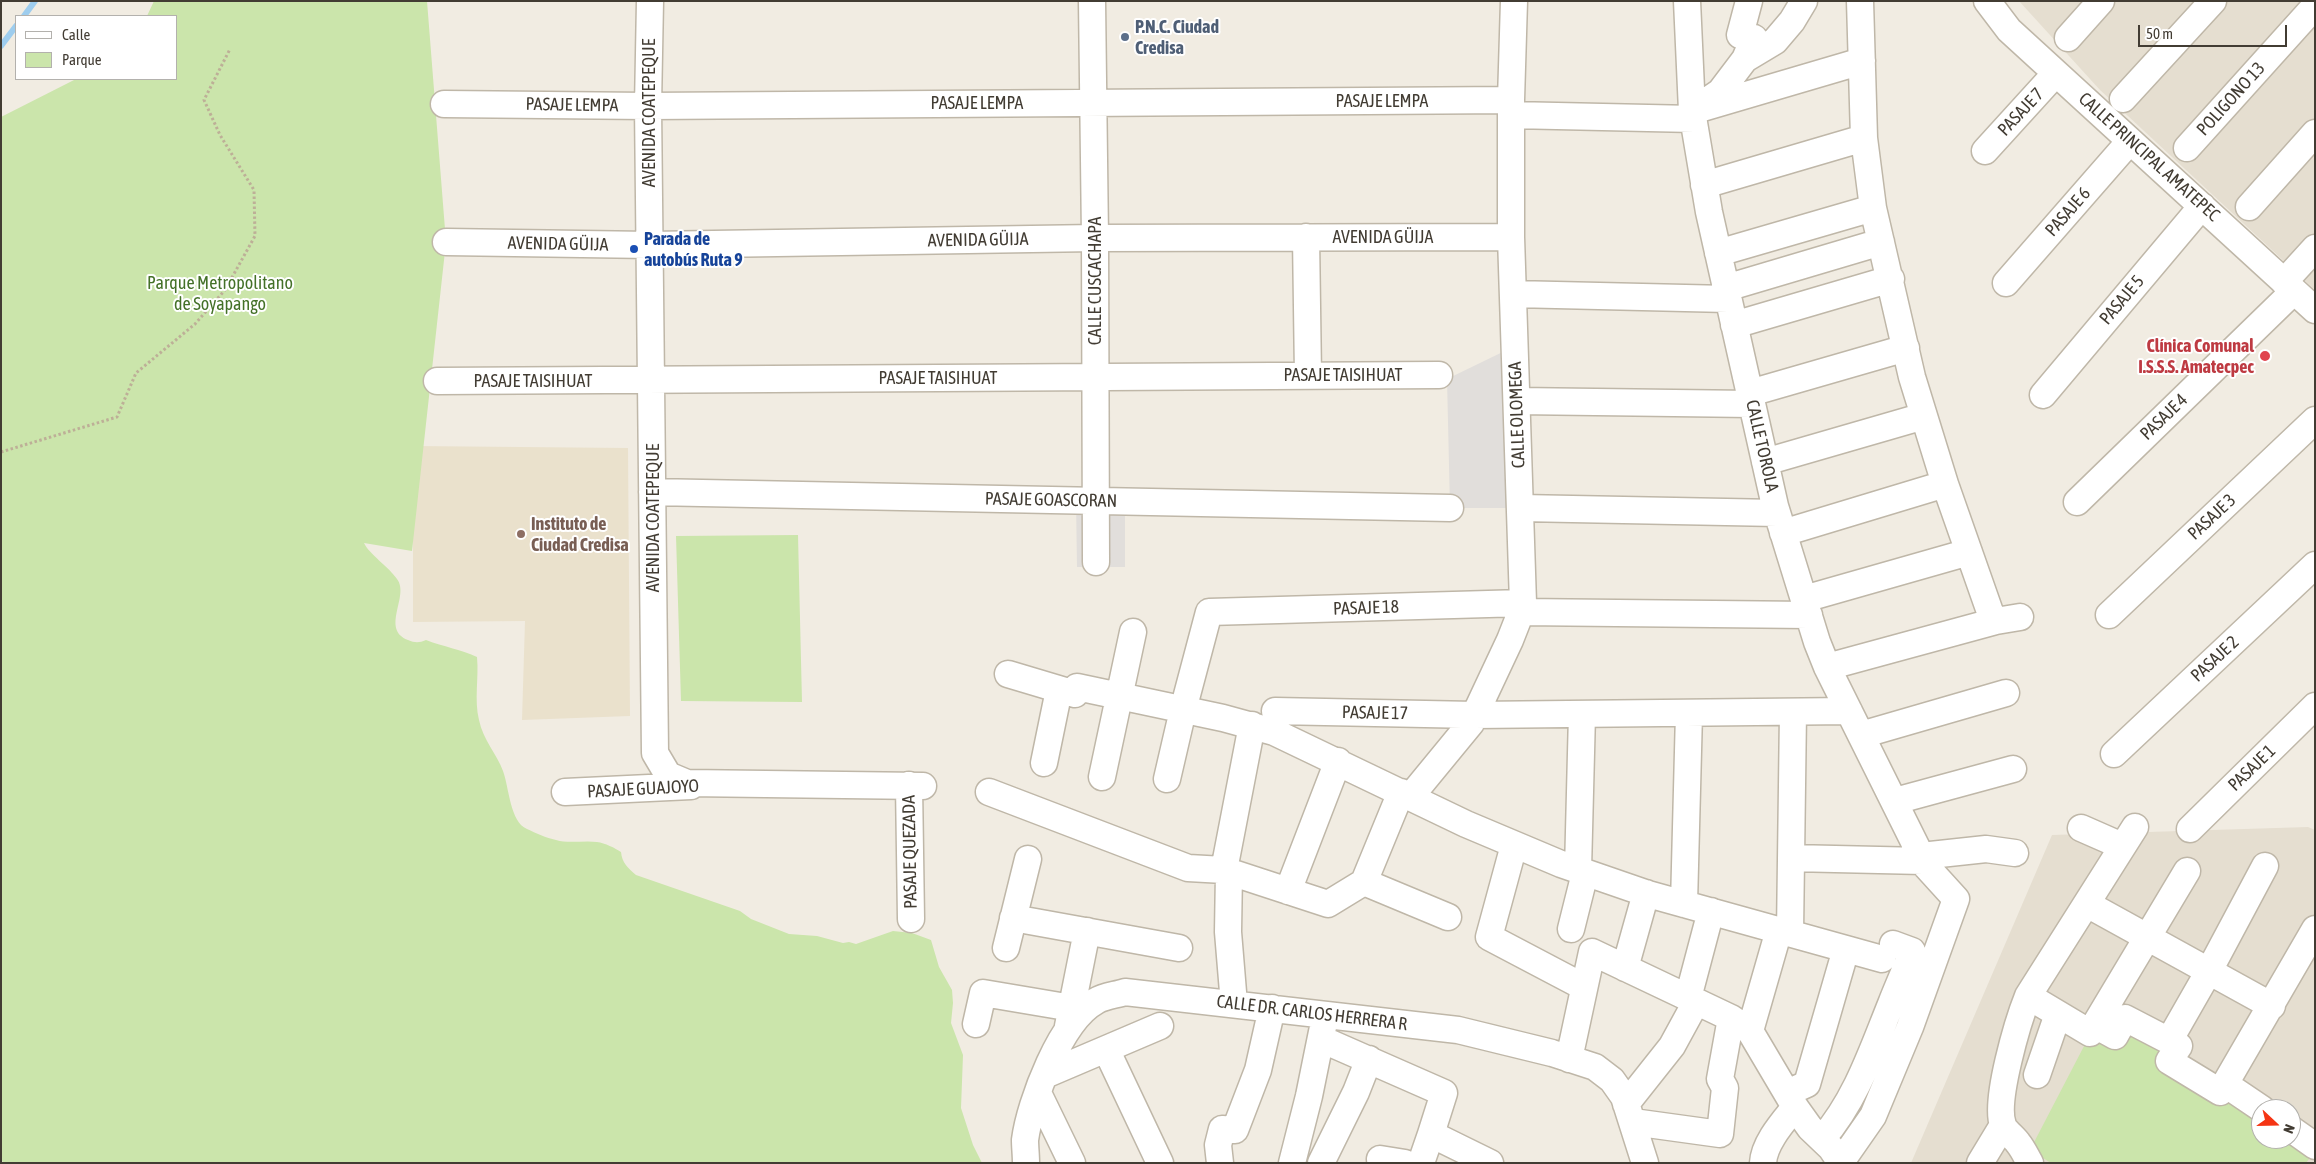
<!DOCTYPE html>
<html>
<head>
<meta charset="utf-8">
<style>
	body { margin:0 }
	#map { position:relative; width:2316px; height:1164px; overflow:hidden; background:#f1ece2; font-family:"Asap Condensed",sans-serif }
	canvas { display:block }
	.frame { position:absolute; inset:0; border:2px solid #423c33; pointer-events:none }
	.legend { position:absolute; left:15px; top:15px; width:162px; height:65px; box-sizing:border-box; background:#fff; border:1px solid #b3b1ad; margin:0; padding:6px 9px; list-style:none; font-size:15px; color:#423c33 }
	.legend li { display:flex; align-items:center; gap:10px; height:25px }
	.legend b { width:25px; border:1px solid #b3b1ad }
	.north { position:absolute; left:2251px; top:1099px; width:50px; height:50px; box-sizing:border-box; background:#fff; border:1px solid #b3b1ad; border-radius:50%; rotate:111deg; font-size:14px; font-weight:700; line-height:20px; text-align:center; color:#423c33 }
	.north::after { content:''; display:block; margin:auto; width:18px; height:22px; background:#f53514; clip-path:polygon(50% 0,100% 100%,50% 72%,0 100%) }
	.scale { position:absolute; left:2138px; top:25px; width:149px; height:22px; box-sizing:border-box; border:2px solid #423c33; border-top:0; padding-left:6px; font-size:15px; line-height:18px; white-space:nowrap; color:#423c33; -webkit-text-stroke:4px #fff; paint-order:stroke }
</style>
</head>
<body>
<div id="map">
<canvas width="2316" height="1164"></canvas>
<div class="frame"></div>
<ul class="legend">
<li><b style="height:6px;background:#fff"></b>Calle</li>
<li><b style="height:14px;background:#cbe5ab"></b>Parque</li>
</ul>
<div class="north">N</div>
<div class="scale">50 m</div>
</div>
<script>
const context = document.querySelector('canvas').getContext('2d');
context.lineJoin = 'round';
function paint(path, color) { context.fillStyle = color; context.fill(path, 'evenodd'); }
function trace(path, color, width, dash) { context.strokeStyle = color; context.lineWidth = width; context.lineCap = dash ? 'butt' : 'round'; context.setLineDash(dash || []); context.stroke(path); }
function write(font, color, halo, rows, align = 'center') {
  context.font = font + ' "Asap Condensed",sans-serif'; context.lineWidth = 4; context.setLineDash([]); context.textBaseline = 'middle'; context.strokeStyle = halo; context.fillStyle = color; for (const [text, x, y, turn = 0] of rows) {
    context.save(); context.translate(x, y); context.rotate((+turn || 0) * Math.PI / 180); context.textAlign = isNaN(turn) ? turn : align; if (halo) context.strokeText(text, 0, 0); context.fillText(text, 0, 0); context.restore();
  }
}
paint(new Path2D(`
	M2019 1H2315V290L2100 90Z
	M2308 827 2315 830V1163H1911L2052 835ZM2261 1109H2291V1139H2261Z`), '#e5ded0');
paint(new Path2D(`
	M413 446 628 448 630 716 522 720 525 621 413 622Z`), '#eae1cc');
paint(new Path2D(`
	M154 1H427L446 242 412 551 364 543C369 554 389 567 397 579 410 596 380 629 408 640 415 643 419 643 426 640 444 647 460 649 477 657 479 678 474 699 479 720 483 740 497 754 503 771 509 787 510 822 527 829 536 833 546 838 556 840 569 844 584 840 597 842 605 843 615 848 621 852 622 863 628 868 636 875L740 911 751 919 789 934 817 936 843 943 849 942 856 944 893 931 912 933 931 940 939 967 952 990 953 1003 951 1023 963 1055 961 1108 973 1145 982 1163H6L1 1161V117L76 79H176V16H147Z
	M798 535 802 702 681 701 676 536Z
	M2125 1018 2179 1046 2169 1061 2261 1109V1139H2291L2315 1151 2306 1163H2051L2030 1150 2095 1025Z`), '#cbe5ab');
paint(new Path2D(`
	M1515 346 1521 508H1450L1447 379Z
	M1076 501 1125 502V567H1077Z`), '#e1dedb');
trace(new Path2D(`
	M24 16 35 1
	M1 46 16 26`), '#9ecdee', 6);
const minor = new Path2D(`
	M650 1 648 106 655 753 668 775 687 783 923 786
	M1092 1 1095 238 1096 562
	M1687 1 1692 111 1709 212 1775 506 1817 642 1827 667 1926 866 1956 899 1910 1027 1873 1116 1841 1162
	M1860 1 1864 138 1873 208 1912 377 1945 484 1990 612 1996 621 2020 617
	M1987 1 2009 30 2315 310
	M2068 38 2101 1
	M1745 59 1754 38 1740 35 1749 1
	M2123 99 2213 1
	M444 104 648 106 1511 100
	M1701 105 1720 92 1745 59 1775 41 1792 21 1804 1
	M1692 111 1862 61
	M1511 115 1694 119
	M2187 148 2315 6
	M1985 151 2056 73
	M1704 185 1864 138
	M2249 207 2315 133
	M1306 237 1308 376
	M446 242 650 245 1095 238 1511 237
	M1718 253 1873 208
	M2284 282 2315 248
	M2006 283 2130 141
	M1726 288 1881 242
	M1513 294 1728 299
	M1734 325 1891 279
	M437 381 1439 375
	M1750 393 1906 348
	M2043 395 2202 206
	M1517 401 1752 404
	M1765 462 1924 416
	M652 492 1450 508
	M2077 502 2294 291
	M1521 508 1777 513
	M1783 533 1945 484
	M1804 599 1969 552
	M1521 612 1809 615
	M2109 615 2315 420
	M1827 667 1996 621
	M1008 674 1075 694 1077 687 1223 718 1274 732 1466 824 1561 864 1648 894 1882 959
	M1275 711 1475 715 1849 711
	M1861 735 2006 693
	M2114 754 2315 565
	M1044 763 1059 690
	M1102 777 1133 632
	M1167 779 1183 710 1209 612 1523 603
	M909 785 911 919
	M565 792 691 786
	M989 792 1188 868 1224 870 1328 904 1364 882
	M1401 792 1364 882 1448 917
	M1411 796 1471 723 1510 640 1521 612 1523 603 1511 237V100L1514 1
	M1895 801 2013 769
	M2081 828 2122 846
	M2190 829 2315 706
	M1514 845 1489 937 1584 987
	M1921 856 1986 849 2015 853
	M1791 858 1923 861
	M1224 870 1252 725
	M1578 870 1582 714
	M1229 872 1228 932 1234 1004
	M1288 891 1338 761
	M1684 904 1689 713
	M2087 904 2272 1006
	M1013 918 1179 948
	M1571 929 1585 873
	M1790 933 1793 712
	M1006 948 1028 859
	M1625 968 1646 893
	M2028 996 2090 1033 2187 871
	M1688 998 1711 911
	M976 1024 983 993 1072 1008
	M2095 1025 2115 1036 2125 1018 2179 1046 2169 1061 2220 1092 2225 1084 2262 1109
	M1068 1026 1087 931
	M1750 1031 1779 930
	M1321 1039 1444 1093 1431 1134 1490 1163
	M2169 1041 2209 971 2265 866
	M1106 1049 1160 1163
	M1569 1059 1592 952 1731 1018 1750 1031 1795 1107 1810 1128 1831 1148 1841 1163
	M1045 1075 1160 1026
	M2037 1075 2058 1014
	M2225 1084 2315 929
	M1038 1093 1072 1163
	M1787 1093 1807 1084 1846 949
	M1626 1104 1672 1046 1696 1002
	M1633 1122 1720 1134 1725 1088 1720 1079 1731 1018
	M2291 1129 2315 1146
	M1822 1139C1856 1100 1872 1051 1891 1004 1898 986 1906 969 1912 951L1893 944
	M1380 1159 1405 1163
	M1026 1163C1026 1155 1025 1147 1025 1140 1030 1102 1061 1020 1096 1001 1104 996 1116 995 1125 992L1458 1030 1552 1053 1595 1067 1612 1080 1624 1097 1645 1163
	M1220 1163 1218 1145 1222 1129 1235 1130 1258 1070 1272 1008
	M1292 1163 1309 1096 1324 1022
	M1321 1163 1356 1092 1369 1059
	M1421 1163 1431 1134
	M1763 1163C1764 1143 1783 1122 1795 1107
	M1980 1163 2003 1125
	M2030 1163C2026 1156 2023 1149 2018 1143 2014 1137 2005 1131 2003 1125 1994 1101 2018 1021 2028 996L2135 827`);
trace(minor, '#bfb7a8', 29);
trace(new Path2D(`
	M1 452 117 417 136 373 195 324 225 290 255 236 254 190 220 135 204 100 230 49`), '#bdaf97', 3, [2.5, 2.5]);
trace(minor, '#fff', 26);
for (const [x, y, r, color] of [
	[1125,37,5,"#5c6f8a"],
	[634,249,5,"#1a4fb4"],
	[2265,356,6,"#e0444e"],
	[521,534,5,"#8d6e63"]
]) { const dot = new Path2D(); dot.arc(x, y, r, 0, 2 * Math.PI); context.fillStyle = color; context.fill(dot); trace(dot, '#fff', 2); }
write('bold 18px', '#4e5e75', '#fff', [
	["P.N.C. Ciudad",1135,27],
	["Credisa",1135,48]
], 'left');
write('18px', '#423c33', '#fff', [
	["POLIGONO 13",2231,99,-48],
	["PASAJE LEMPA",1382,101],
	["PASAJE LEMPA",977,103],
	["PASAJE LEMPA",572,105,1],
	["PASAJE 7",2021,112,-47],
	["AVENIDA COATEPEQUE",649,113,-90],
	["CALLE PRINCIPAL AMATEPEC",2149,157,42],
	["PASAJE 6",2068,212,-49],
	["AVENIDA GÜIJA",1383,237],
	["AVENIDA GÜIJA",978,240,-1],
	["AVENIDA GÜIJA",558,244,1],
	["CALLE CUSCACHAPA",1095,281,-90],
	["PASAJE 5",2122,300,-50],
	["PASAJE TAISIHUAT",1343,375],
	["PASAJE TAISIHUAT",938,378],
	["PASAJE TAISIHUAT",533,381],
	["CALLE OLOMEGA",1517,415,-92],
	["PASAJE 4",2164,417,-44],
	["CALLE TOROLA",1762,446,77],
	["PASAJE GOASCORAN",1051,500,1],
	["PASAJE 3",2212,517,-43],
	["AVENIDA COATEPEQUE",653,518,-90],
	["PASAJE 18",1366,608,-2],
	["PASAJE 2",2215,659,-43],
	["PASAJE 17",1375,713,1],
	["PASAJE 1",2252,768,-44],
	["PASAJE GUAJOYO",643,789,-3],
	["PASAJE QUEZADA",910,852,-91],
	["CALLE DR. CARLOS HERRERA R",1312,1013,7]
]);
write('bold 18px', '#164399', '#fff', [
	["Parada de",644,239],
	["autobús Ruta 9",644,260]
], 'left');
write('18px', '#447128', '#fff', [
	["Parque Metropolitano",220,283],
	["de Soyapango",220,304]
]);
write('bold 18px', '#be3a42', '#fff', [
	["Clínica Comunal",2254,346],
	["I.S.S.S. Amatecpec",2254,367]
], 'right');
write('bold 18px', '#785e54', '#fff', [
	["Instituto de",531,524],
	["Ciudad Credisa",531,545]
], 'left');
</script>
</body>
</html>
